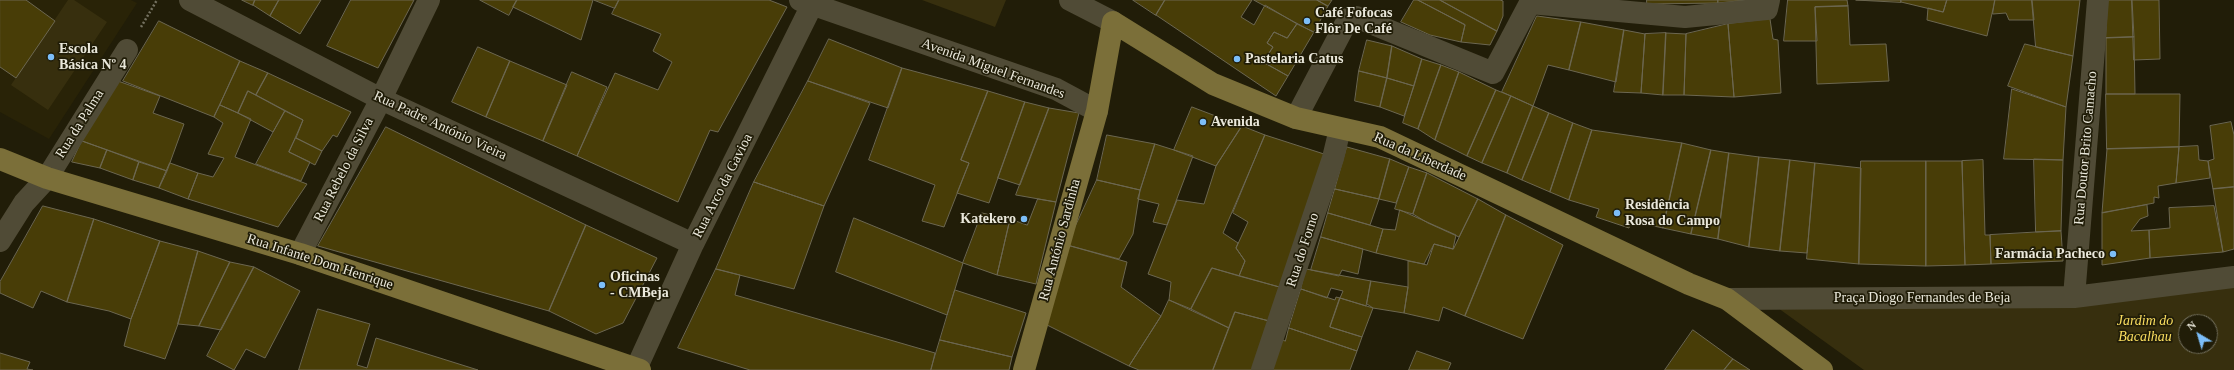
<!DOCTYPE html>
<html>
<head>
<meta charset="utf-8">
<style>
	body { margin:0 }
	#map { position:relative; width:2234px; height:370px; overflow:hidden; background:#211d08; font-family:"Times New Roman",serif }
	canvas { display:block }
	.north { position:absolute; left:2178px; top:314px; width:40px; height:40px; box-sizing:border-box; background:#211d08; border:1px solid #716e5c; border-radius:50%; rotate:322deg; font-size:11px; font-weight:700; line-height:16px; text-align:center; color:#eae8db }
	.north::after { content:''; display:block; margin:auto; width:14px; height:18px; background:#7cbef9; clip-path:polygon(50% 0,100% 100%,50% 72%,0 100%) }
</style>
</head>
<body>
<div id="map">
<canvas width="2234" height="370"></canvas>
<div class="north">N</div>
</div>
<script>
const context = document.querySelector('canvas').getContext('2d');
context.lineJoin = 'round';
function paint(path, color) { context.fillStyle = color; context.fill(path, 'evenodd'); }
function trace(path, color, width, dash) { context.strokeStyle = color; context.lineWidth = width; context.lineCap = dash ? 'butt' : 'round'; context.setLineDash(dash || []); context.stroke(path); }
function write(font, color, halo, rows, align = 'center') {
  context.font = font + ' "Times New Roman",serif'; context.lineWidth = 3.5; context.setLineDash([]); context.textBaseline = 'middle'; context.strokeStyle = halo; context.fillStyle = color; for (const [text, x, y, turn = 0] of rows) {
    context.save(); context.translate(x, y); context.rotate((+turn || 0) * Math.PI / 180); context.textAlign = isNaN(turn) ? turn : align; if (halo) context.strokeText(text, 0, 0); context.fillText(text, 0, 0); context.restore();
  }
}
paint(new Path2D(`
	M0 0H131L137 3 49 139 0 112Z`), '#292307');
paint(new Path2D(`
	M68 0H74L107 22 48 110 11 85Z
	M922 0H1006L995 27Z
	M2234 279V370H1864L1778 308ZM2186 322H2210V346H2186Z`), '#372f0e');
const building = new Path2D(`
	M0 0H26L55 21 16 78 0 67Z
	M242 0H255L253 5Z
	M255 0H279L270 16 253 5Z
	M279 0H321L300 34 270 16Z
	M351 0H414L378 68 327 46Z
	M480 0H517L509 15Z
	M517 0H593L581 40 513 7Z
	M594 0H619L615 8Z
	M619 0H769L787 7 718 132 710 130 678 202 577 156 615 73 658 90 672 62 653 51 661 34 612 14Z
	M1133 0H1165L1156 15Z
	M1165 0H1252L1241 17 1254 25 1265 5 1297 24 1287 38 1274 32 1267 43 1273 47 1263 62 1288 76 1276 96 1156 15Z
	M1254 0H1317L1328 6 1314 32Z
	M1317 0H1332L1328 6Z
	M1414 0H1418L1465 25 1461 42 1430 35 1401 22Z
	M1418 0H1440L1497 31 1490 45 1461 42 1465 25Z
	M1440 0H1500L1503 1V16L1497 31Z
	M1647 0H1718V3L1647 4Z
	M1718 0H1748L1718 3Z
	M1788 0H1847L1848 6 1815 7 1817 41H1784Z
	M1856 0H1901V2Z
	M1901 0H1947L1943 12 1901 2Z
	M1947 0H1995L1987 36 1927 20 1928 8 1943 12Z
	M1995 0H2032L2034 20H2009L2006 13 1993 14Z
	M2032 0H2080L2073 56 2036 47Z
	M2108 0H2132L2134 37 2106 38Z
	M2132 0H2159L2160 59 2134 60Z
	M1848 6 1850 45 1886 44 1889 81 1817 84 1815 7Z
	M1537 16 1581 22 1569 70 1548 65 1533 106 1502 92Z
	M1770 19 1773 39 1778 40 1781 93 1734 97 1728 24Z
	M159 21 240 61 214 117 123 81Z
	M1581 22 1624 30 1616 82 1569 70Z
	M1297 24 1314 32 1288 76 1263 62 1273 47 1267 43 1274 32 1287 38Z
	M1728 24 1734 97 1684 95 1686 34Z
	M1624 30 1645 34 1641 93 1614 92Z
	M1666 33 1686 34 1684 95H1663Z
	M1666 33 1663 95 1641 93 1645 34Z
	M2134 37 2135 94H2106V38Z
	M829 39 902 68 888 108 808 81Z
	M1367 40 1392 46 1387 78 1359 71Z
	M2025 44 2073 56 2066 107 2008 86Z
	M1392 46 1422 59 1414 86 1387 78Z
	M478 47 510 61 486 117 452 102Z
	M1422 59 1441 65 1418 129 1403 123Z
	M240 61 268 73 256 95 248 91 238 113 220 105Z
	M510 61 567 85 543 141 486 117Z
	M1441 65 1459 72 1435 140 1418 129Z
	M902 68 988 91 961 160 969 163 944 227 922 221 935 185 869 160Z
	M1359 71 1387 78 1380 107 1355 101Z
	M572 72 607 87 577 156 543 141Z
	M1459 72 1496 90 1467 156 1435 140Z
	M268 73 351 112 337 137 333 135 322 151 296 138 303 120 256 95Z
	M1387 78 1414 86 1404 116 1380 107Z
	M118 81 160 96 153 113 184 124 167 171 82 141Z
	M808 81 870 103 824 206 754 182Z
	M2012 89 2066 107 2063 160 2004 159Z
	M1496 90 1511 96 1482 163 1467 156Z
	M248 91 285 111 273 132 238 113Z
	M988 91 1025 102 989 203 957 193 969 163 961 160Z
	M2106 94H2180L2179 147 2107 149Z
	M1511 96 1533 106 1507 173 1482 163Z
	M1025 102 1049 108 1020 185 998 178Z
	M220 105 251 119 235 157 307 184 278 227 188 199 198 173 213 177 224 158 208 154 223 123 214 117Z
	M1533 106 1549 113 1522 180 1507 173Z
	M1192 107 1242 126 1216 166 1174 150Z
	M1049 108 1079 113 1056 202 1016 195Z
	M285 111 303 120 289 152 310 162 301 181 256 164Z
	M1549 113 1573 123 1550 192 1522 180Z
	M2231 122 2234 135V187L2213 189 2208 161 2214 159 2210 126Z
	M1573 123 1592 130 1569 200 1550 192Z
	M1242 126 1265 135 1223 233 1238 243 1236 248 1245 261 1239 276 1212 268 1191 309 1169 300 1171 282 1148 274 1177 200 1204 204 1216 166Z
	M386 127 586 225 549 311 318 246Z
	M1592 130 1682 143 1663 228 1631 221 1629 228 1596 217 1599 209 1569 200Z
	M1107 135 1155 144 1140 190 1097 180Z
	M1265 135 1324 154 1283 288 1239 276 1245 261 1236 248 1248 222 1233 213Z
	M296 138 322 151 315 165 289 152Z
	M82 141 107 150 100 168 72 162Z
	M1682 143 1711 150 1691 234 1663 228Z
	M1155 144 1193 156 1167 225 1153 222 1159 204 1138 199Z
	M2198 146 2199 160 2208 161 2210 178 2176 183 2179 147Z
	M1347 147 1390 159 1379 199 1335 189Z
	M2179 147 2176 183 2158 186 2159 198 2154 197V203L2102 213 2107 149Z
	M107 150 139 162 133 180 100 168Z
	M1711 150 1729 153 1718 239 1691 234Z
	M1729 153 1759 157 1749 247 1718 239Z
	M1759 157 1790 160 1780 251 1749 247Z
	M1390 159 1409 167 1396 203 1379 199Z
	M2034 159 2063 160 2061 231 2036 232Z
	M1790 160 1815 163 1807 253 1780 251Z
	M1983 160 1985 235H1990L1991 264 1965 265 1962 161Z
	M1861 161H1926V266L1859 264Z
	M1926 161H1962L1965 265 1926 266Z
	M139 162 167 171 159 188 133 180Z
	M170 163 198 173 188 199 159 188Z
	M1815 163 1861 168 1859 264 1807 259Z
	M1409 167 1427 173 1413 214 1395 209Z
	M1427 173 1478 199 1459 237 1428 223 1413 214Z
	M1097 180 1140 190 1133 234 1119 259 1067 245Z
	M754 182 824 206 794 289 716 269Z
	M2234 187V249L2223 252 2213 189Z
	M1335 189 1379 199 1370 225 1328 213Z
	M1038 199 1056 202 1036 284 997 275 1010 219 1027 225Z
	M1478 199 1506 215 1465 316 1443 307 1439 321 1404 313 1408 287V261L1424 264 1434 244 1453 249Z
	M2147 205 2148 216 2140 219 2131 231 2149 230 2150 258 2102 265V213Z
	M43 206 94 219 67 302 41 291 33 308 0 293V282Z
	M2214 206 2223 252 2150 258 2149 230 2170 228 2169 208Z
	M1400 210 1456 235 1453 249 1434 244 1427 265 1376 253 1383 229 1395 230Z
	M982 213 1010 219 997 275 963 263Z
	M1328 213 1383 229 1376 253 1321 237Z
	M1506 215 1563 245 1523 339 1465 316Z
	M854 218 963 263 947 315 836 272Z
	M94 219 160 241 131 319 109 311 67 302Z
	M586 225 657 258 623 323 596 334 549 311Z
	M2061 231 2063 261 1991 264 1990 235Z
	M1321 237 1363 249 1358 274 1342 270 1339 276 1311 270Z
	M160 241 198 251 178 324 165 359 124 346 131 319Z
	M1067 245 1127 262 1121 287 1161 316 1129 366 1043 323Z
	M198 251 230 262 199 326 178 324Z
	M230 262 254 267 221 330 199 326Z
	M254 267 300 291 265 358 246 349 234 370 207 356Z
	M1212 268 1283 288 1273 322 1235 312 1229 328 1191 309Z
	M716 269 740 275 735 295 935 353 931 370H750L678 348Z
	M1306 269 1371 281 1366 306 1340 298 1343 291 1331 288 1327 298 1301 289Z
	M1371 281 1408 287 1404 313 1373 308 1367 304Z
	M1301 289 1335 300 1336 297 1340 298 1330 327 1362 337 1357 351 1289 328Z
	M955 290 1026 313 1012 357 940 340Z
	M1340 298 1373 308 1362 337 1330 327Z
	M1169 300 1229 328 1213 370H1139L1129 366 1161 316Z
	M318 309 370 324 357 365 367 368 376 338 478 370H299Z
	M1235 312 1273 322 1256 370H1213Z
	M1289 328 1357 351 1350 370H1271L1281 339 1285 341Z
	M1693 330 1733 359 1724 370H1665Z
	M940 340 1012 357 1009 370H931Z
	M1417 351 1451 363 1448 370H1409Z
	M0 353 30 362 27 369 33 370H0Z
	M1733 359 1750 370H1724Z`);
paint(building, '#483d07');
trace(building, '#6c6751', 1);
trace(new Path2D(`
	M141 27 157 0`), '#757261', 2.5, [2, 2]);
trace(new Path2D(`
	M190 0 381 99 693 244
	M800 0 1056 89 1097 111
	M1070 0 1113 22
	M1296 118 1348 19 1356 17 1493 73 1530 3 1685 17 1767 9 1769 0
	M0 241 24 203 47 178 127 50
	M300 254 381 99 429 0
	M2074 297 2098 0
	M1727 299 2074 297 2234 277
	M636 369 693 244 812 5
	M1262 370 1333 158 1340 129`), '#504b36', 22);
trace(new Path2D(`
	M0 159 47 178 300 254 640 370
	M1024 370 1097 111 1113 22 1213 84 1296 118 1380 137 1689 284 1727 299 1822 370`), '#7b6f39', 22);
for (const [x, y, r, color] of [
	[1307,21,4,"#7cbef9"],
	[51,57,4,"#7cbef9"],
	[1237,59,4,"#7cbef9"],
	[1203,122,4,"#7cbef9"],
	[1617,213,4,"#7cbef9"],
	[1024,219,4,"#7cbef9"],
	[2113,254,4,"#7cbef9"],
	[602,285,4,"#7cbef9"]
]) { const dot = new Path2D(); dot.arc(x, y, r, 0, 2 * Math.PI); context.fillStyle = color; context.fill(dot); trace(dot, '#211d08', 1.5); }
write('bold 14px', '#eae8db', '#211d08', [
	["Café Fofocas",1315,13],
	["Flôr De Café",1315,29],
	["Escola",59,49],
	["Básica Nº 4",59,65],
	["Pastelaria Catus",1245,59],
	["Avenida",1211,122],
	["Residência",1625,205],
	["Rosa do Campo",1625,221],
	["Katekero",1016,219,"right"],
	["Farmácia Pacheco",2105,254,"right"],
	["Oficinas",610,277],
	["- CMBeja",610,293]
], 'left');
write('14px', '#eae8db', '#211d08', [
	["Avenida Miguel Fernandes",993,69,20],
	["Rua da Palma",80,124,-58],
	["Rua Padre António Vieira",440,126,25],
	["Rua Doutor Brito Camacho",2086,148,-85],
	["Rua da Liberdade",1420,157,24],
	["Rua Rebelo da Silva",344,170,-63],
	["Rua Arco da Gavioa",723,186,-63],
	["Rua António Sardinha",1060,240,-75],
	["Rua do Forno",1303,250,-72],
	["Rua Infante Dom Henrique",320,262,18],
	["Praça Diogo Fernandes de Beja",1922,298]
]);
write('italic 14px', '#f9dd5f', '#211d08', [
	["Jardim do",2145,321],
	["Bacalhau",2145,337]
]);
</script>
</body>
</html>
